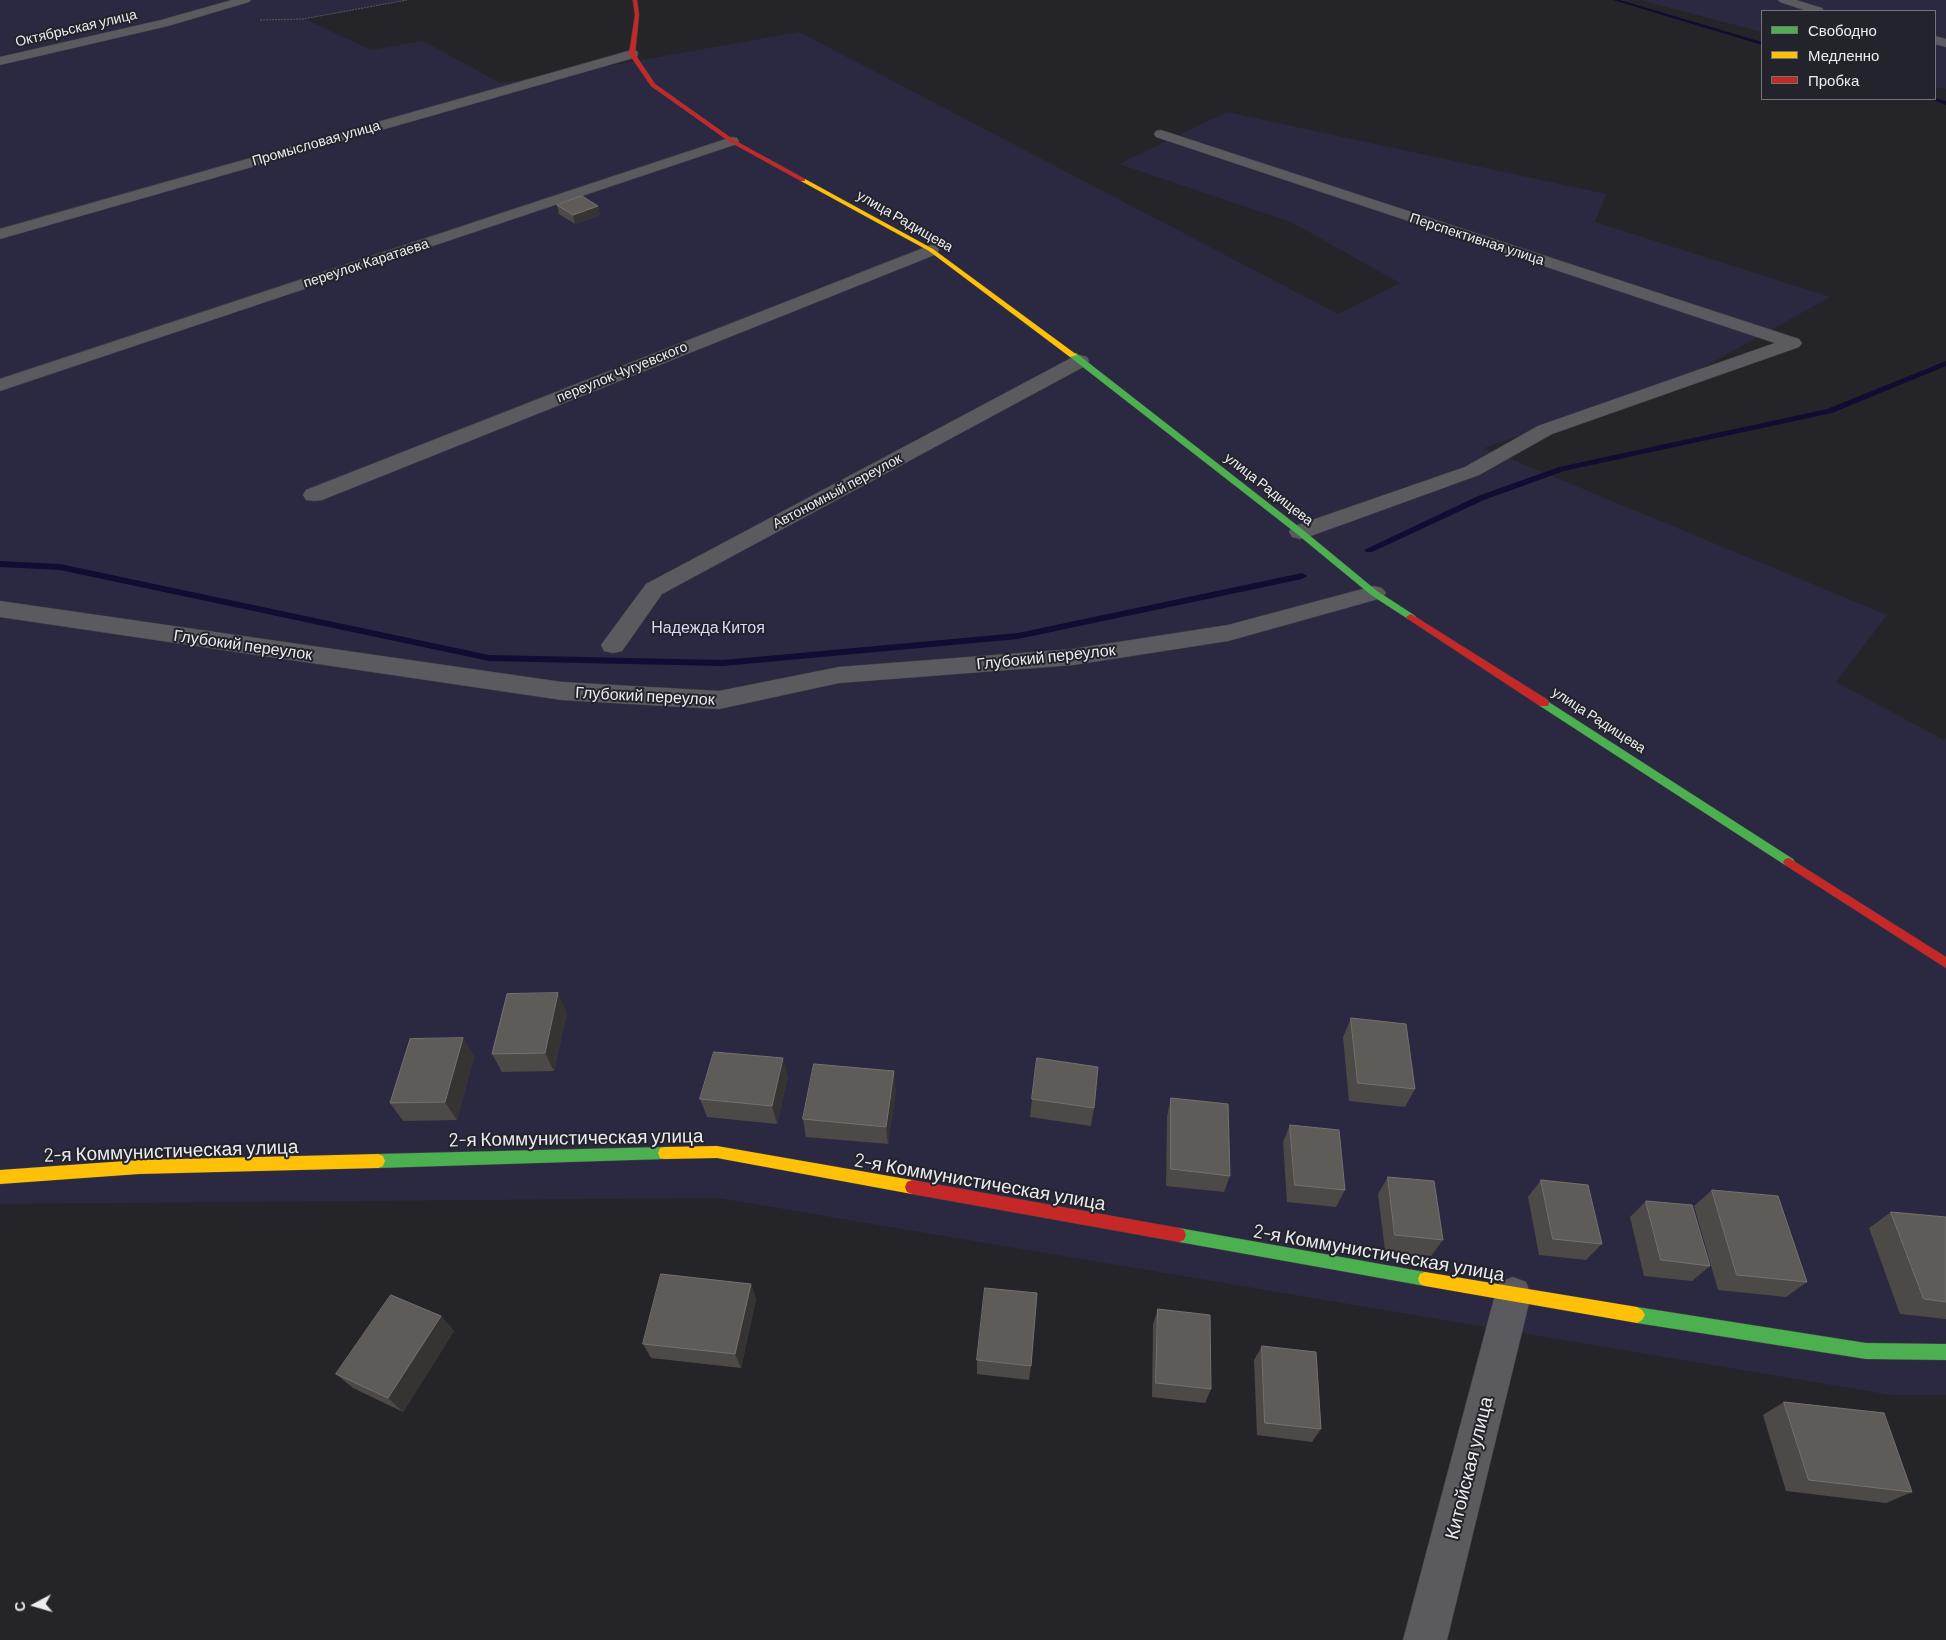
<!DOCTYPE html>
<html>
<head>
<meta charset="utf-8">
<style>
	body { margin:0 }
	#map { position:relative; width:1946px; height:1640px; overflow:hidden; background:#252529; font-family:Barlow,sans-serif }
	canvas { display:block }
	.legend { position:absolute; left:1761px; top:10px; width:175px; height:90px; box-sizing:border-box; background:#23232b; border:1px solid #73737a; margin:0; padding:6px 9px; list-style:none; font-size:15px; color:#ebebf0 }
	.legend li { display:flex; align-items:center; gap:10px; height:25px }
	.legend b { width:25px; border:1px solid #73737a }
	.north { position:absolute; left:10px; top:1580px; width:50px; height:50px; -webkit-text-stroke:4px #23232b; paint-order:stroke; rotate:264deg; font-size:14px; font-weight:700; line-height:20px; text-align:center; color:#ebebf0 }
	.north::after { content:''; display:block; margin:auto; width:18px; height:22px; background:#ebebf0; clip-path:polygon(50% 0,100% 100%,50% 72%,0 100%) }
</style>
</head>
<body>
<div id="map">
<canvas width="1946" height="1640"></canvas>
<ul class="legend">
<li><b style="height:6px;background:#4caf50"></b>Свободно</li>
<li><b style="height:6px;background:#ffc107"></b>Медленно</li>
<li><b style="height:6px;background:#c62828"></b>Пробка</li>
</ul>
<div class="north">С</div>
</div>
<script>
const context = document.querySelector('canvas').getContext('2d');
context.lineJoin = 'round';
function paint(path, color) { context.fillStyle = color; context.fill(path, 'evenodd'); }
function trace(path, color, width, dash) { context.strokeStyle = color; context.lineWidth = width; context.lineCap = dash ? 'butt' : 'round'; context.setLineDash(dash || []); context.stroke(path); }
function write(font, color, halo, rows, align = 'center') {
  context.font = font + ' Barlow,sans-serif'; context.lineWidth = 4; context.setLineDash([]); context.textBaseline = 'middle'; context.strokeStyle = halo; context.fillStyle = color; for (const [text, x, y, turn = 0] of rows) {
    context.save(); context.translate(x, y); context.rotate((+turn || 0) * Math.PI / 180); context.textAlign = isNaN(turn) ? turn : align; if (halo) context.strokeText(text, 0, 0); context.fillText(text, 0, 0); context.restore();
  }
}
paint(new Path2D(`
	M0 0H406L304 19 371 50 423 41 500 83 597 68 799 32 1338 314 1400 283 1291 222 1119 164 1227 112 1606 194 1595 222 1830 297 1679 381 1484 448 1887 615 1836 682 1944 740 1946 738V1395H1891L718 1198 0 1204Z
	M1640 0H1946V89L1935 87V11H1762V32Z`), '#2a2941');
paint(new Path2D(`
	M1613 0H1620L1762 42V45Z
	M1935 98 1946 101V105L1930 99Z
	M1946 361V366L1832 413 1564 471 1484 500 1372 552H1366L1364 550 1478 496 1559 467 1827 409Z
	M0 561 60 564 489 655 723 660 1018 633 1302 573 1307 576 1302 579 1018 639 723 666 489 661 60 570 0 567Z`), '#130c32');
const street = new Path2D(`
	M232 0H251L249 2 168 26 0 65V57L161 20Z
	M1778 0H1796L1822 8 1824 11H1807L1780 2Z
	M1935 36 1946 39V47L1935 44Z
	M632 50 637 51 638 54 637 57 0 239V229Z
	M1161 130 1799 339 1802 343 1799 347 1552 434 1479 475 1308 537 1300 539 1292 537 1289 532 1292 527 1465 467 1538 426 1775 343 1156 137 1154 134 1156 131Z
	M732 137 737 138 739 141 737 144 0 391V379Z
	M931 245 937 246 939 250 937 254 322 500 314 501 306 500 303 495 306 490Z
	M1080 355 1087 357 1089 361 1087 365 662 594 622 651 613 653 604 651 601 645 646 584 1073 357Z
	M1374 586 1382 588 1386 593 1382 598 1228 641 1073 665 839 683 719 709 562 700 0 617V601L562 682 719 691 839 667 1073 649 1228 625Z
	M1513 1277 1526 1282 1531 1295 1447 1640H1403L1495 1295 1500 1282Z`);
const fast = new Path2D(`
	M1070 353H1076L1303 530 1377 591 1414 615 1416 617 1414 619H1408L1371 595 1297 534 1070 357Z
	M1544 699 1793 859 1795 862 1793 865H1785L1540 706 1539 703Z
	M665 1147 670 1148 672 1153 670 1158 665 1159 378 1168 373 1166 371 1161 373 1156 378 1154Z
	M1179 1228 1425 1272 1430 1274 1432 1279 1430 1284 1425 1286 1179 1242 1174 1240 1172 1235 1174 1230Z
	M1637 1307 1866 1343 1946 1344V1360L1866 1359 1637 1323 1632 1320 1629 1315 1632 1310Z`);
const slow = new Path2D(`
	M801 179H805L933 249 1077 355 1070 357 929 251 801 181Z
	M717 1146 912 1180 917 1182 919 1187 917 1192 912 1194 717 1158 665 1159 660 1158 658 1153 660 1148 665 1147Z
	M378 1154 383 1156 385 1161 383 1166 378 1168 139 1174 0 1184V1170L139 1160Z
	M1425 1272 1637 1307 1642 1310 1645 1315 1642 1320 1637 1323 1425 1286 1420 1284 1418 1279 1420 1274Z`);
const jam = new Path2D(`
	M633 0H637L639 15 635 54 655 84 734 140 805 179V181H801L730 142 651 86 629 54 635 15Z
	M1411 614 1548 700 1549 703 1548 706H1540L1408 619 1406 617Z
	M1789 858 1946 957V968L1785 865 1783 862 1785 859Z
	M912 1180 1179 1228 1184 1230 1186 1235 1184 1240 1179 1242 912 1194 907 1192 905 1187 907 1182Z`);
trace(street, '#424246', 1);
trace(fast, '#424246', 1);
trace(slow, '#424246', 1);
trace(jam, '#424246', 1);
trace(new Path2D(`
	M260 20 303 19 407 0`), '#5a5a5d', 1, [2, 1]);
paint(street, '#5b5b5f');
paint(fast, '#4caf50');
paint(slow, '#ffc107');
paint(jam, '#c62828');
paint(new Path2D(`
	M557 205 598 206 600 215 575 224 559 214Z
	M567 1012 554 1071 502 1072 492 1054Z
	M1351 1018 1415 1089 1405 1107 1349 1101 1343 1037Z
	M463 1038 474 1057 457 1120 403 1121 390 1103Z
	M788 1076 777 1124 707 1117 700 1099Z
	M896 1090 888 1144 806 1137 803 1119Z
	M1171 1098 1230 1176 1224 1192 1166 1186 1167 1116Z
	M1032 1099 1094 1108 1091 1126 1030 1117Z
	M1290 1125 1345 1190 1336 1207 1287 1202 1283 1142Z
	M1388 1177 1443 1240 1431 1256 1385 1251 1378 1194Z
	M1541 1180 1602 1244 1586 1260 1539 1255 1528 1197Z
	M1712 1190 1807 1282 1786 1297 1718 1290 1694 1206Z
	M1646 1201 1710 1266 1692 1281 1644 1276 1630 1217Z
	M1891 1212 1946 1217V1319L1900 1314 1869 1228Z
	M751 1284 756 1299 741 1368 651 1358 643 1344Z
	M1158 1309 1211 1389 1205 1403 1152 1397 1153 1324Z
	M441 1316 454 1331 403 1412 353 1388 336 1374Z
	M1262 1346 1321 1429 1312 1442 1257 1435 1254 1360Z
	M977 1360 1031 1366 1029 1380 977 1374Z
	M1784 1402 1912 1492 1886 1503 1786 1491 1763 1415Z`), '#4d4946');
paint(new Path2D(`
	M598 206 600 215 575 224 573 215Z
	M558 993 567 1012 554 1071 545 1053Z
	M463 1038 474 1057 457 1120 445 1102Z
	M783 1058 788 1076 777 1124 772 1106Z
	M894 1071 896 1090 888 1144 886 1127Z
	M751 1284 756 1299 741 1368 735 1354Z
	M441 1316 454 1331 403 1412 388 1398Z`), '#363333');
const building = new Path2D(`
	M582 196 598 206 573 215 557 205Z
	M558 993 545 1053 492 1054 507 994Z
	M1351 1018 1406 1024 1415 1089 1358 1083Z
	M463 1038 445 1102 390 1103 410 1039Z
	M714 1052 783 1058 772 1106 700 1099Z
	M1037 1058 1098 1067 1094 1108 1032 1099Z
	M814 1064 894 1071 886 1127 803 1119Z
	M1171 1098 1228 1104 1230 1176 1171 1169Z
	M1290 1125 1339 1130 1345 1190 1295 1185Z
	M1388 1177 1434 1181 1443 1240 1395 1235Z
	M1541 1180 1588 1185 1602 1244 1553 1239Z
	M1712 1190 1778 1196 1807 1282 1737 1275Z
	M1646 1201 1692 1205 1710 1266 1661 1260Z
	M1891 1212 1946 1217V1302L1924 1299Z
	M661 1274 751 1284 735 1354 643 1344Z
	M985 1288 1037 1293 1031 1366 977 1360Z
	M391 1295 441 1316 388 1398 336 1374Z
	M1158 1309 1210 1315 1211 1389 1156 1383Z
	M1262 1346 1316 1352 1321 1429 1265 1423Z
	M1784 1402 1884 1413 1912 1492 1809 1480Z`);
paint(building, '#5e5b58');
trace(building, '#747170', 1);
write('14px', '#ebebf0', '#23232b', [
	["Октябрьская улица",76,28,-13],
	["Промысловая улица",316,143,-16],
	["улица Радищева",905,221,30],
	["Перспективная улица",1477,239,18],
	["переулок Каратаева",366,263,-18],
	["переулок Чугуевского",622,372,-22],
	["улица Радищева",1269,489,38],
	["Автономный переулок",837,491,-28],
	["улица Радищева",1599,720,33]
]);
write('16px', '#d8d9f8', '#23232b', [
	["Надежда Китоя",708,628]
]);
write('16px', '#ebebf0', '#23232b', [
	["Глубокий переулок",243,645,8],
	["Глубокий переулок",1046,657,-6],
	["Глубокий переулок",645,696,3]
]);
write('19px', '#ebebf0', '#23232b', [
	["2-я Коммунистическая улица",576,1138,-1],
	["2-я Коммунистическая улица",171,1151,-2],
	["2-я Коммунистическая улица",980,1182,10],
	["2-я Коммунистическая улица",1379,1253,10],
	["Китойская улица",1469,1468,-76]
]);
</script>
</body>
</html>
